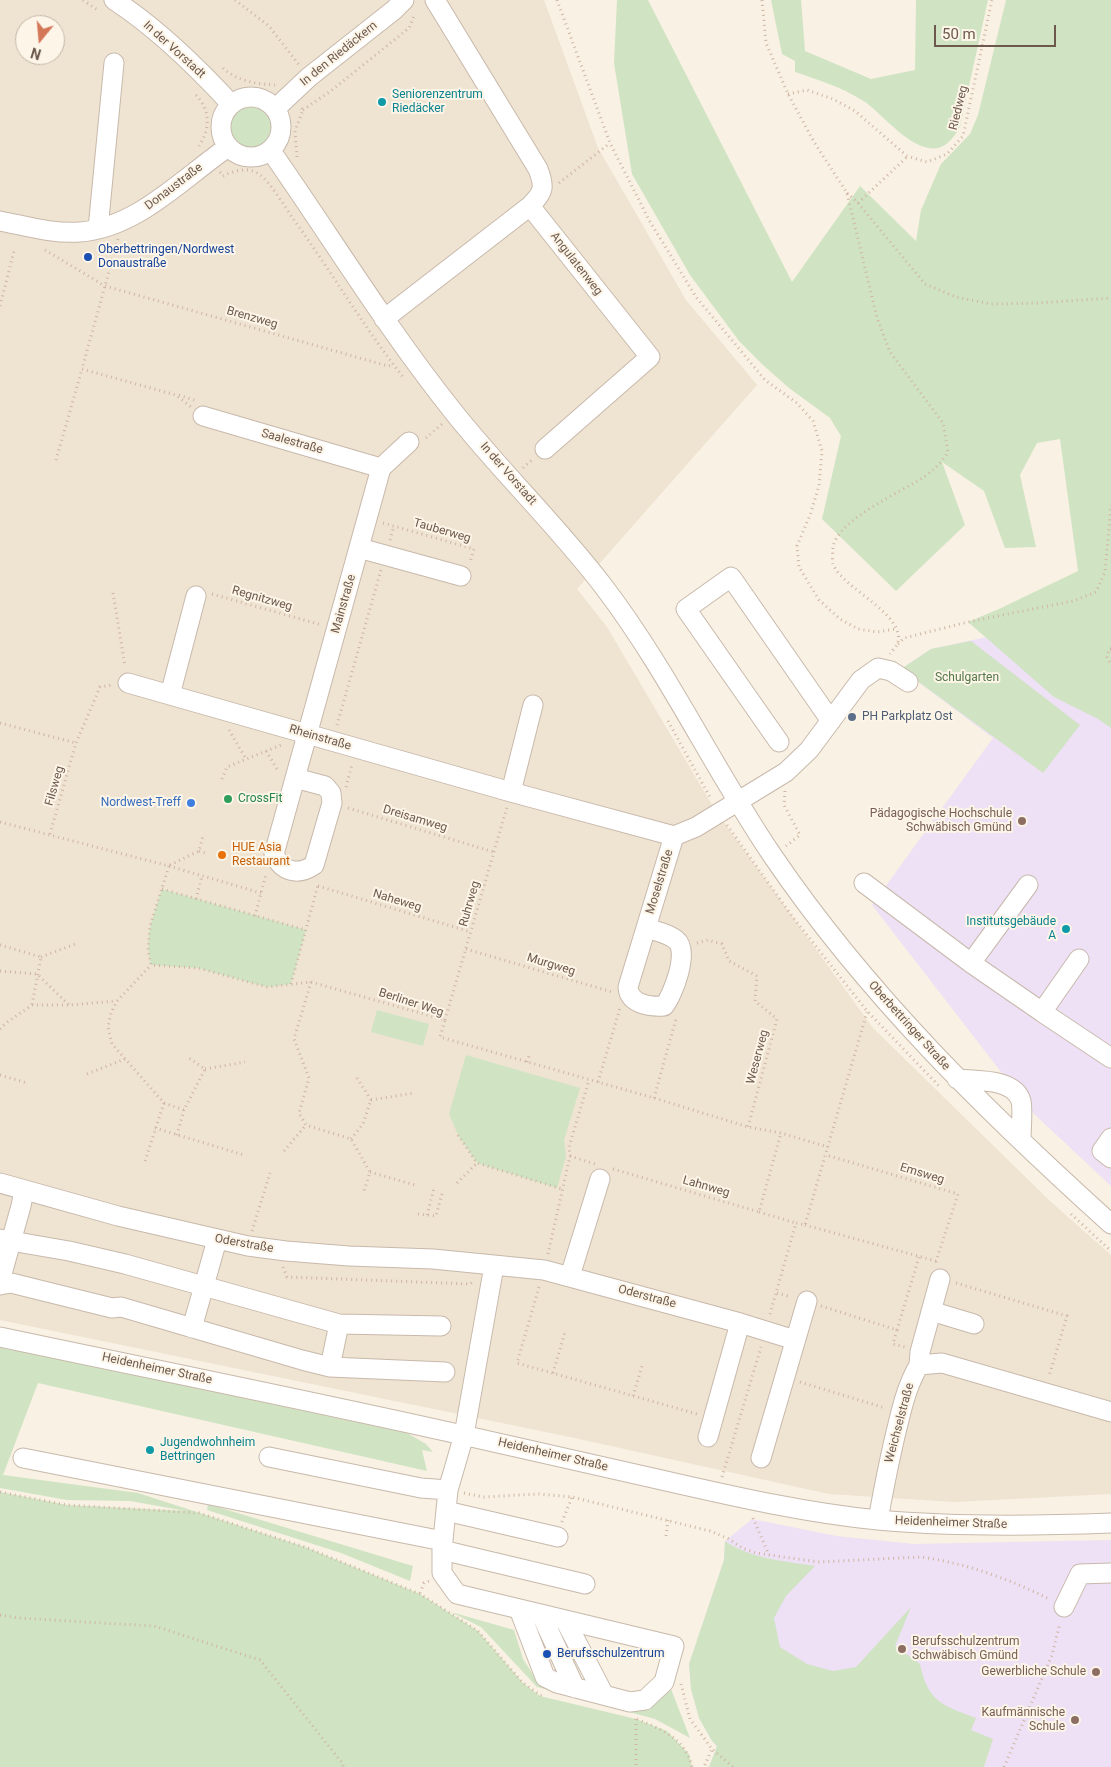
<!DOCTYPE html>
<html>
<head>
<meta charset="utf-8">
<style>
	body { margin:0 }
	#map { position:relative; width:1111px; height:1767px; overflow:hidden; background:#f9f1e3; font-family:Roboto,sans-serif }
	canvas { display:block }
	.north { position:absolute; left:15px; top:15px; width:50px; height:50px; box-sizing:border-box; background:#fcf5e8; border:1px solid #c3b7aa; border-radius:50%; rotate:197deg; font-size:14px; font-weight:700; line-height:20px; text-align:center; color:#6d594c }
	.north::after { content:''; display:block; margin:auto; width:18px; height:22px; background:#d47757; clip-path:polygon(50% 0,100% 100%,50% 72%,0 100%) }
	.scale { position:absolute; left:934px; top:25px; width:122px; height:22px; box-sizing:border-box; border:2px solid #6d594c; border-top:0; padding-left:6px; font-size:15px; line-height:18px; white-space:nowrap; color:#6d594c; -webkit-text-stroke:4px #fcf5e8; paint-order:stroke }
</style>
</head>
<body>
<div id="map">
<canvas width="1111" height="1767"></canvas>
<div class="north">N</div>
<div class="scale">50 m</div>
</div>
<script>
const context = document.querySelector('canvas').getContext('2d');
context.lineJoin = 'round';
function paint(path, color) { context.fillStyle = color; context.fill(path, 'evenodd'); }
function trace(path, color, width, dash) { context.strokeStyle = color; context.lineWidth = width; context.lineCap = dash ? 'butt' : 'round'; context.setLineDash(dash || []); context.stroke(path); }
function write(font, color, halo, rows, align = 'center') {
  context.font = font + ' Roboto,sans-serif'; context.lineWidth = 4; context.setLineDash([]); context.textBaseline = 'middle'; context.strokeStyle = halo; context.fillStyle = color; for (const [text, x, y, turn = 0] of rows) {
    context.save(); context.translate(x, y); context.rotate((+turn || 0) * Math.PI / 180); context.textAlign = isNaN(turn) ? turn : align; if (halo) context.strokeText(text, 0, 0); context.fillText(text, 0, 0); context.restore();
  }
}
paint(new Path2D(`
	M0 0H544L598 148 686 300 757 385 577 589 607 627 715 810 873 1028 1051 1202 1111 1255V1494L954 1502 829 1494 570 1437 0 1320ZM25 25H55V55H25Z`), '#efe3d2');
paint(new Path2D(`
	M1111 580V1186L1032 1112 872 905 993 738 901 669 931 649 1042 625Z
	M752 1519 836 1536 914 1544 1111 1540V1767H709L717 1746 712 1741 699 1718 691 1689 689 1664 724 1560 725 1541Z`), '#eee0f5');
paint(new Path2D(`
	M617 0H648L792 282 860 186 916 241 921 210 941 164 970 134 978 115 1006 0H1111V728L1098 719 1054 697 968 622 999 609 1078 571 1060 439 1037 443 1020 475 1036 547 1005 548 984 491 942 462 965 525 896 591 822 519 841 436 830 418 789 388 763 365 739 341 690 275 632 174 614 63Z
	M771 0H801L805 51 871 79 915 70 916 0H988L960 127C955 135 948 146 938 148 911 153 883 113 862 100 841 87 819 80 795 72V61L782 54Z
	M228 127a22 22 0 1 1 44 0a22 22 0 1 1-44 0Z
	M971 641 1080 725 1043 773 901 669 931 649Z
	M162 889 306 930 291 984 267 987 198 968 151 965C144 935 153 917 162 889Z
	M377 1010 429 1024 423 1046 371 1032Z
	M466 1055 580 1088 564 1140 566 1156 557 1188 477 1163 458 1135 449 1114Z
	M0 1342 42 1355 407 1433 426 1444 433 1452 422 1450 427 1471 38 1383 3 1475 138 1493 305 1547 420 1594 478 1631 523 1683 540 1696 636 1719 667 1731 689 1754 692 1767H0V1492L67 1505 186 1511 130 1501 67 1500 0 1488Z
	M208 1504 413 1566 410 1581 341 1553 207 1510Z
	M725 1541C751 1559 785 1561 815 1566L786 1596 774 1618 780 1647 807 1664 833 1671 856 1667 911 1607 895 1646 920 1664C928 1702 942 1705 976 1718L971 1730 993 1739 984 1767H709L717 1746 712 1741 699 1718 691 1689 689 1664 724 1560Z
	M451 1612 514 1630 523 1659 539 1684 633 1709 646 1708 671 1689 690 1738 655 1719 537 1687 481 1627Z`), '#d0e4c4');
const minor = new Path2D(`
	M114 0C157 28 196 66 231 104
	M435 0 538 169C545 187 544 192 530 206
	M221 127a30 30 0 1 1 60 0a30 30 0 1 1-60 0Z
	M275 109 309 77 394 10 404 0
	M271 151C331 237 386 327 452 410 500 471 557 525 604 587 668 671 713 768 772 855 867 995 987 1112 1111 1224
	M0 221C26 226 53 234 80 232 137 228 183 178 228 147
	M98 229 114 63
	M384 319 530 206 650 357 545 449
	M203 416 381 468
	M359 548 461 576
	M128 683 511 792 674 836 696 827 786 772 809 750 861 680 878 668 891 671 908 682
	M170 695 196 596
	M779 742 686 609 731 577 831 721
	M295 778 325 786 331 793 332 803 314 865C298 876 282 872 274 854L381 468 409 442
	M511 792 533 705
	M864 883 971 963 1042 1012 1079 959
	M646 928C655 931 668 933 676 940 690 951 673 995 664 1006 649 1007 629 1004 628 987L674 836
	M971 963 1028 885
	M1042 1012 1111 1058
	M957 1079C976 1081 1014 1078 1021 1101 1023 1109 1021 1131 1021 1140
	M1111 1138 1102 1151 1111 1158
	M0 1183 118 1216 248 1246 286 1251 349 1256 433 1259 544 1270 740 1323
	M0 1239 69 1251 125 1264 339 1324 441 1326
	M494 1266 464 1435 448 1490 442 1550V1573L457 1594 674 1646 664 1682 645 1700 630 1702 557 1683 545 1677 519 1609
	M570 1276 600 1179
	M0 1281 21 1206 24 1190
	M0 1285 11 1283 112 1308 121 1307 302 1360 330 1367 445 1372
	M931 1311 974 1324
	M192 1328 217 1240
	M0 1337C156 1370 312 1401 467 1436 533 1451 600 1466 666 1481 736 1497 807 1513 878 1520 955 1527 1034 1526 1111 1523
	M919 1365 920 1352 940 1279
	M330 1367 339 1324
	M708 1437 740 1323 795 1340
	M269 1457 421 1488 448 1490
	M23 1458 443 1541
	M761 1458 807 1301
	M446 1511 558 1537
	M878 1520C884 1487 890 1456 898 1424 903 1403 908 1384 919 1365L942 1363 1111 1412
	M442 1550 585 1584
	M1064 1607 1080 1574 1111 1573
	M541 1614 575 1688
	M565 1620 604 1695`);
trace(minor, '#c8b9ab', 21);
trace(new Path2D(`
	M83 0 99 11
	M235 0 269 26 299 65
	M557 0 610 143 649 220 696 297 765 380 797 403 813 421 822 451 819 486 810 515 797 546 799 567 819 600 840 619 858 629 877 632 896 629
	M762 0 766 43 788 94 814 142 847 193 877 318 890 352 943 423 948 452C942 462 934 470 924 477 903 491 834 521 833 549 833 553 832 560 833 564 842 589 909 615 897 645 895 648 892 651 890 654
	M223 68C237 81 256 84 275 85
	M788 94 807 90 833 99 855 111 907 156 927 162 947 154 963 136 992 0
	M196 95C211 111 210 129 199 146
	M303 110 332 90 409 28 415 14
	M297 157 295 131 303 110 300 106
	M220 172 223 176C233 171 248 166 259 174 272 184 284 206 294 220 331 271 363 326 403 377
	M559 183 610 143
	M847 193 858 203 925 284 956 297 991 304 1038 303 1111 298
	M858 203 907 157
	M118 239 82 369 176 395 191 407
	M45 250 105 286 388 366 393 365
	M0 306 14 251
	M179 395 197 401
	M426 438 442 424
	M56 460 82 369
	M523 468 533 459
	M383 523 474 549 470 562
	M390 540 394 526
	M113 593 125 666
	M212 594 322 625
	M898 644 904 638 968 622 1073 601 1096 592 1105 572 1111 505
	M1111 649H1109L1107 657 1111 665
	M668 721 711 799
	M0 723 76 743
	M337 725 381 570
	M229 730 246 759
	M266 751 279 772
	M222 779 227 767 281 745
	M346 787 352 764
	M785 791 784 805 800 835 786 846
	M348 808 494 852
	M0 822 169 866 150 926 148 950 151 965 198 968 267 987 311 982 445 1020 440 1037 654 1098 748 1127 781 1133 828 1147
	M727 825 792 916 867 1011 939 1086
	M50 834 76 743 100 687 112 685
	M199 851 205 853
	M170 865 199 851 203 836
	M169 866 261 893
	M318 886 471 932
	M162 889 306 930
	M196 899 202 876
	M255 916 266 874
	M697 943 708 940 722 944 729 961 757 976 755 1001 777 1019 748 1127
	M0 945 41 957 32 1005
	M466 949 612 992
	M41 957 78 943
	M0 971 37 974 69 1005
	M311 982 294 1039 309 1078 299 1113 306 1125 351 1139 370 1172 364 1191
	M291 984 318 885
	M445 1020 507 807
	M0 1029 6 1023 32 1005H70L116 1001
	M527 1062 530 1053
	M205 1069 245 1062
	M87 1074 125 1059
	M0 1075 27 1083
	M357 1078 371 1100
	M598 1082 620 1008
	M654 1098 676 1019
	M371 1100 414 1093
	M164 1103 184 1110 205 1069 189 1058
	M155 1128 244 1155
	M177 1135 184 1110
	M458 1135 477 1163 562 1189
	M351 1139 363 1124 371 1100
	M284 1151 306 1125
	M570 1156 595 1164
	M145 1161 164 1103 112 1044 108 1027 111 1013 117 1001 151 965
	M613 1169 759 1212 781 1133
	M370 1172 415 1185
	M457 1183 477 1163
	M759 1212 796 1223
	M418 1214 436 1216 443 1190
	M1071 1214 1111 1251
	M427 1215 434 1188
	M805 1225 936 1261 958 1194 826 1155
	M252 1231 270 1173
	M548 1254 570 1156 569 1147 589 1080
	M283 1267 287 1277 470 1284 474 1281
	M956 1283 1067 1316 1049 1376
	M539 1287 517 1363 697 1414
	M777 1293 791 1297
	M821 1306 897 1330 893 1344 905 1347
	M770 1314 796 1223 805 1225 867 1012
	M897 1330 919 1257
	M553 1373 565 1332 567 1333
	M800 1382 885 1408
	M633 1396 642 1366 644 1367
	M722 1477 761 1347
	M0 1492 67 1505 199 1513 305 1547 420 1594 478 1631 523 1683 543 1697
	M464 1493 483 1497 539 1494 572 1497 710 1531 729 1539 742 1548 756 1553 818 1562 921 1557C965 1563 1010 1579 1049 1599
	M753 1518 769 1555
	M562 1522 572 1497
	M666 1536 668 1520
	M420 1593 424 1583 429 1581
	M0 1615 18 1618 154 1626 260 1660 343 1764V1767
	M681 1684 690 1719 712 1749 704 1767
	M636 1719V1767
	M637 1719C662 1730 685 1738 692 1767
	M713 1750 733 1767
	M1004 1767 1052 1655 1060 1623`), '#cfb5a2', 3, [1, 4]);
trace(minor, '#fff', 19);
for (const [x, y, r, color] of [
	[382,102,5,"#0f9aa8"],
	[88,257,5,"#1a4fb4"],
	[852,717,5,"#5c6f8a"],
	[228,799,5,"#2e9e5b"],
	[191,803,5,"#3f7fe0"],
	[1022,821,5,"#8d6e63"],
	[222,855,5,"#e8710a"],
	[1066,929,5,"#0f9aa8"],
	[150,1450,5,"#0f9aa8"],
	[902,1649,5,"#8d6e63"],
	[547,1654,5,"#1a4fb4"],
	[1096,1672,5,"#8d6e63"],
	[1075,1720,5,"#8d6e63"]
]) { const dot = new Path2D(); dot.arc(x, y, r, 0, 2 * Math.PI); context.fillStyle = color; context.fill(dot); trace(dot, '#fcf5e8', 2); }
write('12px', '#6d594c', '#fcf5e8', [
	["In der Vorstadt",174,50,42],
	["In den Riedäckern",339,54,-39],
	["Riedweg",959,108,-76],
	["Donaustraße",174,187,-37],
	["Angulatenweg",576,264,52],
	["Brenzweg",252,318,16],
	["Saalestraße",292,442,16],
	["In der Vorstadt",508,474,49],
	["Tauberweg",442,531,16],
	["Regnitzweg",262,599,16],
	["Mainstraße",344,604,-74],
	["Rheinstraße",320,738,16],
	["Filsweg",55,786,-74],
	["Dreisamweg",415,819,17],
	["Moselstraße",660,882,-73],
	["Naheweg",397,901,17],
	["Ruhrweg",470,904,-74],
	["Murgweg",551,965,17],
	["Berliner Weg",411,1003,18],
	["Oberbettringer Straße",909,1026,48],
	["Weserweg",758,1057,-75],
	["Emsweg",922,1174,17],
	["Lahnweg",706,1187,16],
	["Oderstraße",244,1244,10],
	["Oderstraße",647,1297,15],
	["Heidenheimer Straße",157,1369,12],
	["Weichselstraße",900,1423,-75],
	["Heidenheimer Straße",553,1455,13],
	["Heidenheimer Straße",951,1523,2]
]);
write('12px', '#0d838f', '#fcf5e8', [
	["Seniorenzentrum",392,95],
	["Riedäcker",392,109],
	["Institutsgebäude",1056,922,"right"],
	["A",1056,936,"right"],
	["Jugendwohnheim",160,1443],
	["Bettringen",160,1457]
], 'left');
write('12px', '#164399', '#fcf5e8', [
	["Oberbettringen/Nordwest",98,250],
	["Donaustraße",98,264],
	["Berufsschulzentrum",557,1654]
], 'left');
write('12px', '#557849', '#fcf5e8', [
	["Schulgarten",967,678]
]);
write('12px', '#4e5e75', '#fcf5e8', [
	["PH Parkplatz Ost",862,717]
], 'left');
write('12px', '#27864d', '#fcf5e8', [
	["CrossFit",238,799]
], 'left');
write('12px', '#366cbe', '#fcf5e8', [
	["Nordwest-Treff",181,803]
], 'right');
write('12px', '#785e54', '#fcf5e8', [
	["Pädagogische Hochschule",1012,814],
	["Schwäbisch Gmünd",1012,828],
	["Berufsschulzentrum",912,1642,"left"],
	["Schwäbisch Gmünd",912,1656,"left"],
	["Gewerbliche Schule",1086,1672],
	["Kaufmännische",1065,1713],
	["Schule",1065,1727]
], 'right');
write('12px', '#c56008', '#fcf5e8', [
	["HUE Asia",232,848],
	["Restaurant",232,862]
], 'left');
</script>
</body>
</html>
